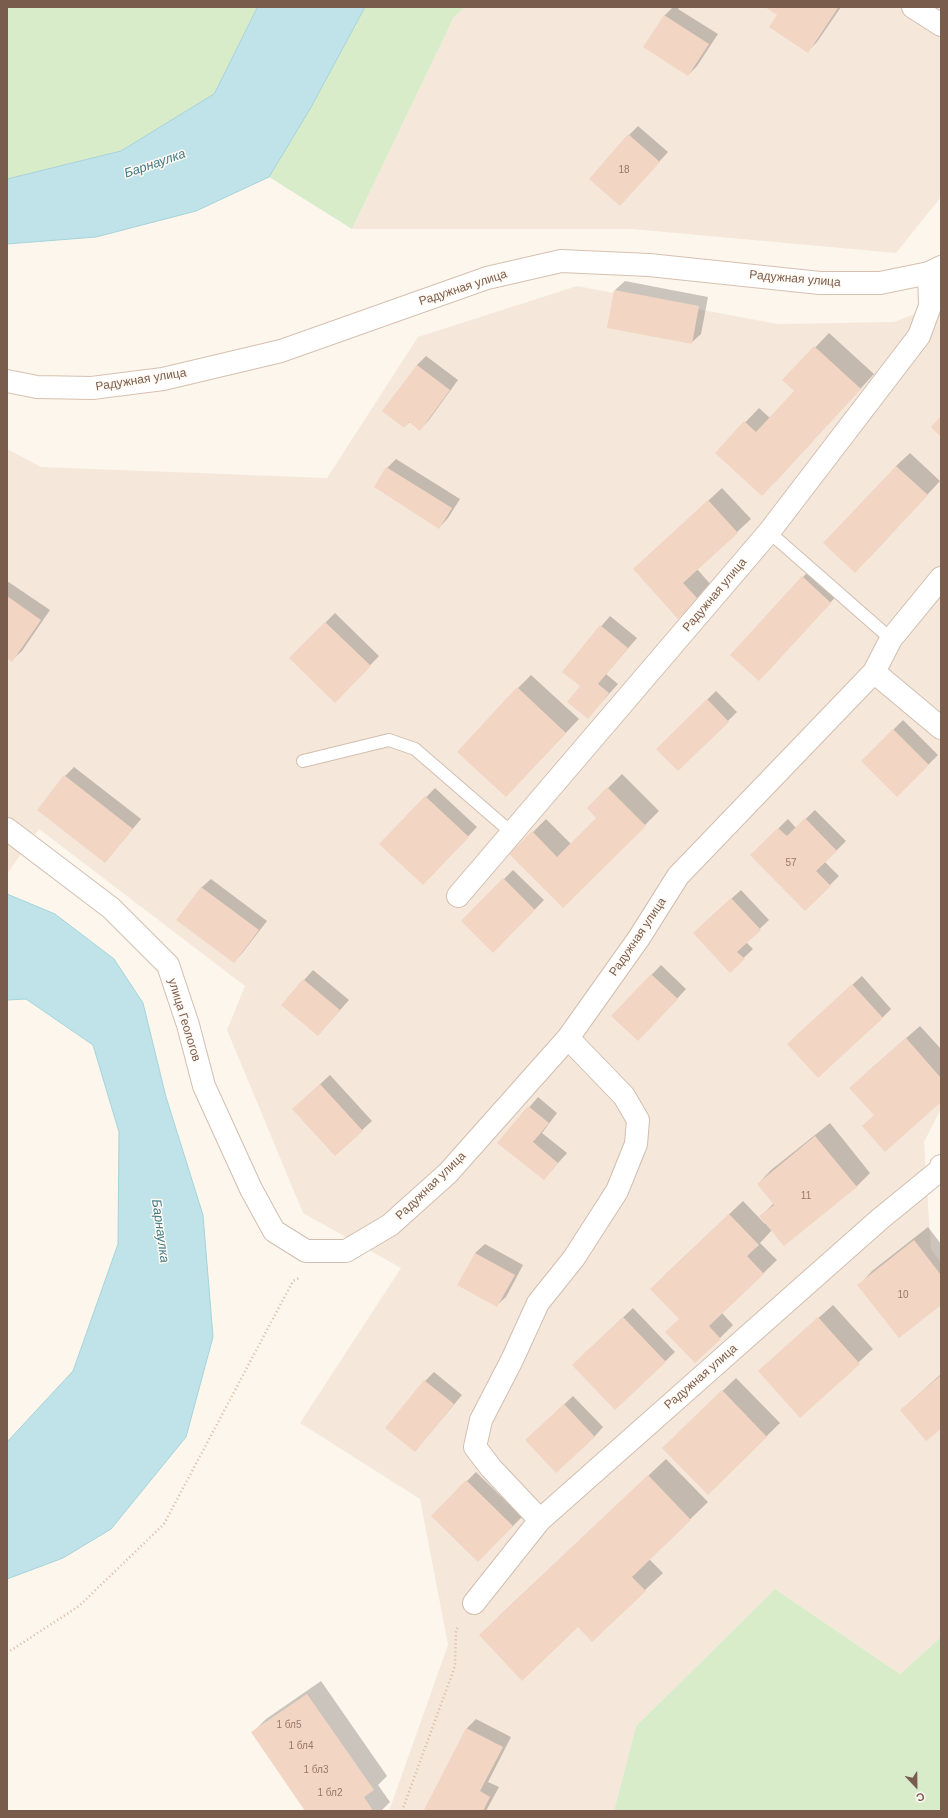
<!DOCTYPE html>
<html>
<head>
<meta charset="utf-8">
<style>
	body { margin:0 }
	#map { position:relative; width:948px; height:1818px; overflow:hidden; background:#fdf6ec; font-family:Helvetica,sans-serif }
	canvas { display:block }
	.frame { position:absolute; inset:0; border:8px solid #7a5c4d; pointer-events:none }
	.north { position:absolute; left:896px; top:1766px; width:40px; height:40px; -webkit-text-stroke:3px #fffaf3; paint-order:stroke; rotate:158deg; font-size:11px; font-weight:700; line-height:16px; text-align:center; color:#7a5c4d }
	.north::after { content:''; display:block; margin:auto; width:14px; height:18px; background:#7a5c4d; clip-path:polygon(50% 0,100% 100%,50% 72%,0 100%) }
</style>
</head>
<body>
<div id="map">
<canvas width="948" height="1818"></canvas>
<div class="frame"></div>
<div class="north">С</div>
</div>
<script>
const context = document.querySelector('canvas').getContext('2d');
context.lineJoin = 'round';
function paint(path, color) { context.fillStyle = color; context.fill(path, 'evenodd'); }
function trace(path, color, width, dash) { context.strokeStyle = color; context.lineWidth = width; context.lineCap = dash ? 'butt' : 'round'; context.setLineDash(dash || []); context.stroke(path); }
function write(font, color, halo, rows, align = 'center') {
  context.font = font + ' Helvetica,sans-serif'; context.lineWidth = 3; context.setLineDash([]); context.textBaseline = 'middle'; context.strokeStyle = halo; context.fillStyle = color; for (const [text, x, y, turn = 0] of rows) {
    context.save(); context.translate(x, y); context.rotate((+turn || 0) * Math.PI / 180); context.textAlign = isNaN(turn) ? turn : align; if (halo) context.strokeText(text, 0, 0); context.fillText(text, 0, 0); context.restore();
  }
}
paint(new Path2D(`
	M465 7H941V197L896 253 632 229H352L454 17Z
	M577 286 777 324 894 322 941 304V1109L924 1142 931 1249 941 1263V1637L900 1674 775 1589 636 1726 614 1811H389L448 1645 420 1499 300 1423 401 1268 303 1213 227 1030 245 986 39 829 7 874V449L41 467 327 478 418 337Z`), '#f5e8da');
paint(new Path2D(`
	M7 7H258L214 94 121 151 7 179Z
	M365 7H465L454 17 352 229 269 177 310 109Z
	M775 1589 900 1674 941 1637V1811H614L636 1726Z`), '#d8ecc9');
const water = new Path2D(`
	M258 7H365L310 109 269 177 196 211 96 237 7 244V179L121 151 214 94Z
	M7 894 55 914 114 959 143 1003 166 1097 203 1215 213 1337 186 1437 111 1529 63 1558 7 1579V1442L73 1371 118 1244 119 1132 93 1045 26 999 7 1000Z`);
paint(water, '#bfe3e8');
trace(water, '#a5d3da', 1);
paint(new Path2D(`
	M673 7H680L678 9 718 34 697 66 688 75 645 47 665 15Z
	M767 7H841L817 42 808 51 779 15Z
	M638 126 668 152 620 205 629 135Z
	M625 281 708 297 701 334 691 343 615 290Z
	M829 333 874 374 775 482 716 453 759 408 770 418 795 391 784 380Z
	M426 356 458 380 429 420 420 429 410 422 404 427 417 365Z
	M910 453 940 481 869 558 896 466Z
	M396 459 460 499 448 518 439 528 387 468Z
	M722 488 751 519 697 569 712 586 699 599 634 569Z
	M812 568 839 593 768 671 803 577Z
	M7 581 50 610 22 651 12 660 7 657Z
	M335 613 379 656 344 692 290 658Z
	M610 616 637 638 606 674 618 684 588 717 582 686 563 671Z
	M531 675 579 719 506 796 518 688Z
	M716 691 737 712 678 770 657 749Z
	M903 720 938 755 897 796 862 761Z
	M74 767 141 819 105 862 65 776Z
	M622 774 659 811 563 907 511 854 546 819 571 844 598 818 588 808Z
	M435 788 477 827 432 875 381 844Z
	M815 810 846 841 825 862 839 876 805 910 751 855 788 819 796 828Z
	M513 870 544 900 493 952 462 921Z
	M211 879 267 921 243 952 234 962 201 888Z
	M741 890 769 920 746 942 753 949 730 971 703 924Z
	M661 965 686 989 647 1031 612 1016Z
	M313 970 349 1000 318 1035 282 1005Z
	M862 976 891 1009 882 1018 797 1035Z
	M920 1026 941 1049V1100L875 1114 864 1075Z
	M330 1075 372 1121 335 1155 303 1100Z
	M538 1097 557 1113 542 1133 567 1153 544 1179 499 1143Z
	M830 1123 870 1173 857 1186 784 1245 772 1230 760 1243 777 1260 722 1313 733 1325 720 1338 680 1319 665 1275 743 1201 765 1224 766 1223 761 1216 774 1203 758 1184 771 1170Z
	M928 1227 941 1244V1304L859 1285 872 1271Z
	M485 1244 523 1265 506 1297 496 1306 475 1253Z
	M833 1305 873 1349 800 1416 759 1371Z
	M633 1308 675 1352 615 1409 582 1356Z
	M434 1372 462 1395 415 1451 425 1381Z
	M941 1374V1428L901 1410Z
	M736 1378 780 1423 708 1494 677 1434Z
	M573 1396 603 1427 594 1437 536 1431Z
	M666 1459 708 1502 649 1559 663 1573 645 1590 592 1640 578 1626 497 1618Z
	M476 1472 522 1517 478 1561 432 1516Z
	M321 1681 387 1776 378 1785 390 1802 381 1811H306L252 1733 266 1719Z
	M476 1719 511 1737 488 1782 499 1787 486 1811 425 1810 467 1728Z`), '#0003');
paint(new Path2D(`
	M765 7H836L838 8 808 53 769 27 777 15Z
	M664 15 709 44 688 76 643 47Z
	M628 134 660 162 620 206 589 179Z
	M614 290 699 306 692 344 607 328Z
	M814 346 861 389 762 496 715 453 744 421 756 432 794 391 782 380Z
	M417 365 450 390 420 431 409 422 404 428 382 411Z
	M941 416V437L931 427Z
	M896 466 928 495 855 573 823 543Z
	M386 467 452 508 439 529 374 487Z
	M708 500 738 533 683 583 699 600 678 619 633 569Z
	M802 576 831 603 759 681 730 655Z
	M7 596 41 620 12 662 7 658Z
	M325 622 371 666 335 703 289 658Z
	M600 625 628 648 598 684 609 693 588 719 567 702 580 686 562 672Z
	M517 687 566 733 506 797 457 752Z
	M707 699 729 722 678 771 656 749Z
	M893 729 929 765 897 797 861 761Z
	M64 775 133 829 105 863 37 810Z
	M607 787 646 826 563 908 509 854 532 831 557 857 596 818 587 808Z
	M425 796 469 837 423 885 379 844Z
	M805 818 837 851 816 871 831 886 805 911 750 855 778 828 787 836Z
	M503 878 535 910 493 953 461 921Z
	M201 887 259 930 234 963 176 920Z
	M731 898 761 930 737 952 745 959 730 973 693 933Z
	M651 974 678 999 638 1041 611 1016Z
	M303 979 340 1010 318 1036 281 1005Z
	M852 984 883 1018 818 1078 787 1044Z
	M906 1038 941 1078V1102L885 1152 862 1126 874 1115 849 1088Z
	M320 1084 363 1131 335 1156 292 1109Z
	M528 1106 549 1123 533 1142 558 1163 544 1180 497 1143Z
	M815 1136 857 1187 784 1246 759 1216 774 1205 757 1184Z
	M729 1214 759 1245 747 1256 764 1274 709 1326 721 1339 695 1363 665 1332 679 1319 650 1289Z
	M914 1240 941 1275V1305L899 1338 857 1285Z
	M475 1253 515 1275 497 1307 457 1285Z
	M623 1317 666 1362 615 1410 572 1365Z
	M818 1317 860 1364 800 1418 758 1371Z
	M941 1375V1429L926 1441 900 1410Z
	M424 1380 454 1404 415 1452 385 1428Z
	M722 1390 767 1437 708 1495 662 1448Z
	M564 1404 595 1437 556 1473 525 1440Z
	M648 1475 691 1520 632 1577 646 1591 592 1642 578 1627 522 1681 479 1635Z
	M466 1480 513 1526 478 1562 431 1516Z
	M307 1694 374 1790 364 1797 373 1811H305L251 1732Z
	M466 1728 503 1747 480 1791 490 1797 483 1811 424 1810Z`), '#f3d5c3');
const service = new Path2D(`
	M769 532 891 639
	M303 761 389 740 415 749 512 833`);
const minor = new Path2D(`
	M913 7 941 25
	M874 672 941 728
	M7 829 111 908 168 965 188 1025 204 1086 251 1189 274 1231 306 1251H346L390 1225 448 1173 568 1038 639 938 678 876 874 672 891 639 941 578
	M458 896 769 532 919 336 930 306 929 273
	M540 1520 491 1468 475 1447 481 1420 512 1360 538 1303 574 1258 617 1191 636 1144 638 1120 624 1096 568 1038
	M474 1603 540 1520 880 1219 940 1170 941 1166`);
const secondary = new Path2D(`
	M7 381 37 387 92 388 163 379 281 351 487 278 561 261 649 265 820 283H880L929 273 941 267`);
trace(service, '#d1beb0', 14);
trace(minor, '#d1beb0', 24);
trace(secondary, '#d6c0b0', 24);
trace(new Path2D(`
	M7 1653 79 1606 164 1524 293 1281 299 1278
	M402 1811 455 1666 456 1630 459 1626`), '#d9b8a5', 2.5, [1, 3]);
trace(service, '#fff', 12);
trace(minor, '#fff', 22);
trace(secondary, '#fff', 22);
write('10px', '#987a6a', null, [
	["18",624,170],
	["57",791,863],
	["11",806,1196],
	["10",903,1295],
	["1 бл5",289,1725],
	["1 бл4",301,1746],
	["1 бл3",316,1770],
	["1 бл2",330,1793]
]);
write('12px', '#7a5c4d', '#fffaf3', [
	["Радужная улица",795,279,5],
	["Радужная улица",463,288,-18],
	["Радужная улица",141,380,-9],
	["Радужная улица",715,595,-50],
	["Радужная улица",638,937,-56],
	["улица Геологов",184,1020,73],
	["Радужная улица",431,1186,-44],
	["Радужная улица",701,1377,-41]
]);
write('italic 13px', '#437c86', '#fffaf3', [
	["Барнаулка",155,164,-19],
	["Барнаулка",160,1231,82]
]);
</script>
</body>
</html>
